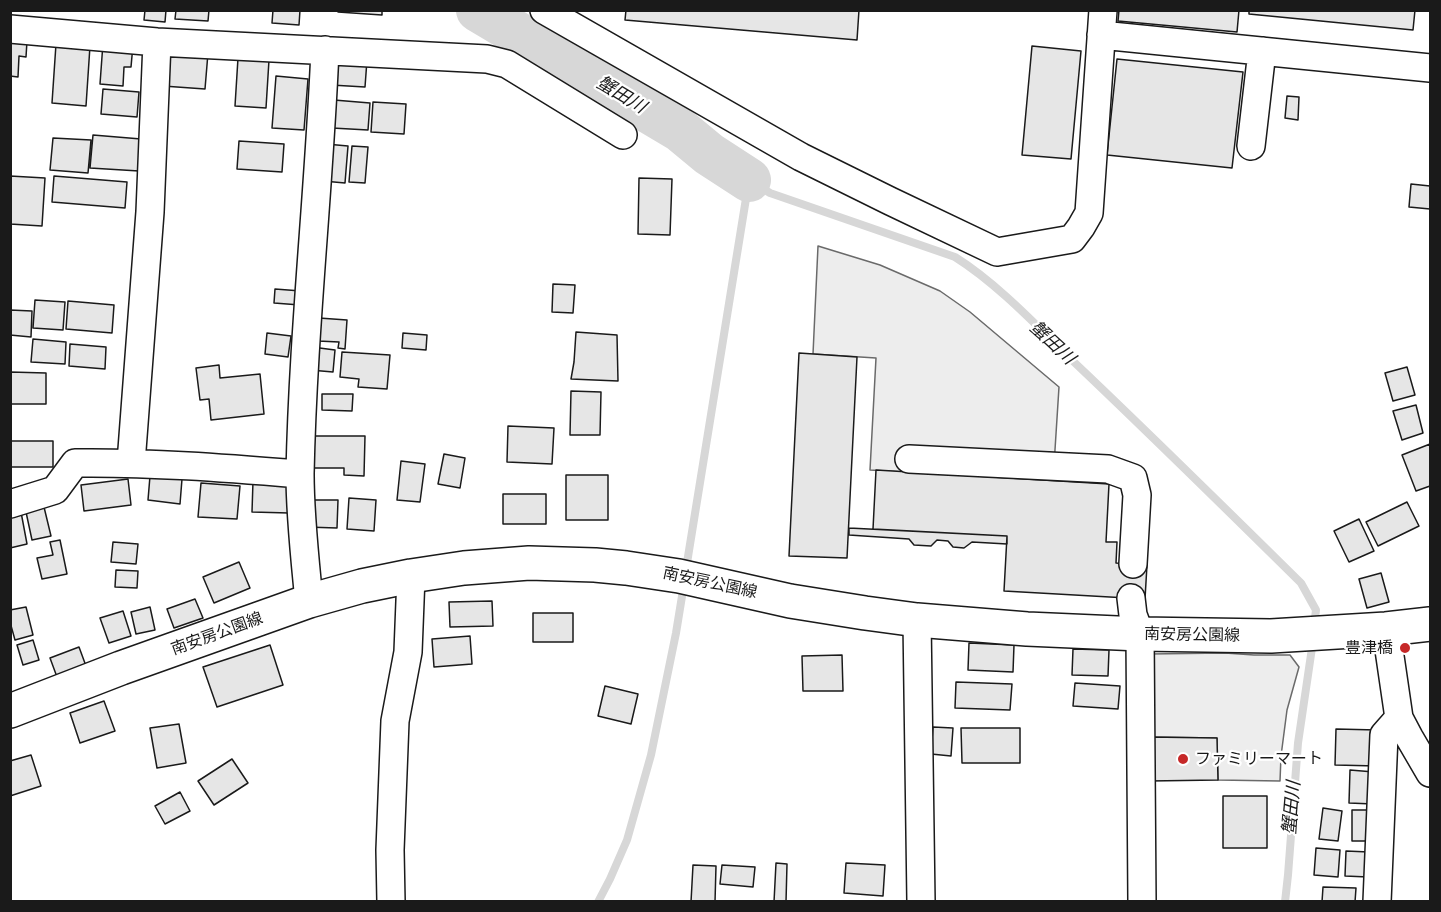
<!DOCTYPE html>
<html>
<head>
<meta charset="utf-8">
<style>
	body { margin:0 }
	#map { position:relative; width:1441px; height:912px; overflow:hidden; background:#fff; font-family:Montserrat,sans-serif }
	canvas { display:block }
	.frame { position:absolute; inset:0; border:12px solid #1a1a1a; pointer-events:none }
</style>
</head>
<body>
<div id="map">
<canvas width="1441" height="912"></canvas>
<div class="frame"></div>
</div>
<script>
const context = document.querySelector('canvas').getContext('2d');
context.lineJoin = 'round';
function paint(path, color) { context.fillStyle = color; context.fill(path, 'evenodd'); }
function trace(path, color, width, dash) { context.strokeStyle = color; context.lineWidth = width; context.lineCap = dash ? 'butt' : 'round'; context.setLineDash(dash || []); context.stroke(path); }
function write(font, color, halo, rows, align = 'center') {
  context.font = font + ' Montserrat,"Noto Sans JP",sans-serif'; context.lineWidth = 4.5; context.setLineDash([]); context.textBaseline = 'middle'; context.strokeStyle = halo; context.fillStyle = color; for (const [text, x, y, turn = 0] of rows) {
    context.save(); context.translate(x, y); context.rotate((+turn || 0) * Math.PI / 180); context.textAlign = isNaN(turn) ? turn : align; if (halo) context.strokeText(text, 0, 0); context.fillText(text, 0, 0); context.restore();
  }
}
const built = new Path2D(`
	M818 246 880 265 940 291 970 312 1059 387 1053 481 870 470 876 358 813 354Z
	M1225 653 1254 655H1290L1299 667 1287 710 1281 756 1280 781 1218 780 1217 738 1149 737 1148 654Z`);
paint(built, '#ededed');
trace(built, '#6a6a6a', 1.5);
trace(new Path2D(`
	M686 569 749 180 770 193 955 257C998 284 1038 327 1075 363 1151 435 1226 509 1301 583L1316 610 1314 626
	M598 902 610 879 627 840 651 755 676 633 684 584
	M1285 902 1288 875 1298 743 1313 641`), '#d7d7d7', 8);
trace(new Path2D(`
	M478 10 680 130 709 154 749 180`), '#d7d7d7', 44);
const building = new Path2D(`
	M145 10H166L165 22 144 20Z
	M176 10H209L208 21 175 19Z
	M273 10H300L299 25 272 23Z
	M338 10H382V15L338 12Z
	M626 10H859L857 40 625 20Z
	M1119 10H1239L1237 32 1118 21Z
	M1249 10H1415L1413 30 1249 14Z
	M10 40 27 41 26 57 19 56 18 77 10 76Z
	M103 43 133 45 131 67H124L123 86 100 84Z
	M56 44 90 46 86 106 52 103Z
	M1032 46 1081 51 1071 159 1022 155Z
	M165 50 208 53 205 89 163 86Z
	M238 58 269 60 266 108 235 106Z
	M333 58 367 60 365 87 331 85Z
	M1117 59 1243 72 1232 168 1107 155Z
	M276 76 308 79 304 130 272 128Z
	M103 89 139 92 137 117 101 114Z
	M1287 96 1299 97 1298 120 1285 118Z
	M334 100 370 103 368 130 332 128Z
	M373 102 406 104 404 134 371 132Z
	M93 135 141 139 139 171 90 168Z
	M53 138 91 140 88 173 50 170Z
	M239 141 284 144 282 172 237 169Z
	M326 144 348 146 345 183 323 181Z
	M352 146 368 147 365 183 349 182Z
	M10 176 45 178 42 226 10 224Z
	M54 176 127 182 125 208 52 202Z
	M639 178 672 179 670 235 638 234Z
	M1411 184 1430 186V209L1409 207Z
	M553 284 575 285 573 313 552 312Z
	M275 289 301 291 300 305 274 303Z
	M35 300 65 302 63 330 33 328Z
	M68 301 114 305 112 333 66 329Z
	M10 310 32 311 31 337 10 335Z
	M319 318 347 320 345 349 338 348 339 342 318 341Z
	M576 332 617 335 618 381 571 379 574 362Z
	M267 333 291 336 288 357 265 354Z
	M403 333 427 335 426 350 402 348Z
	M33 339 66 342 65 364 31 362Z
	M70 344 106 347 105 369 69 366Z
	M312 347 335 350 333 372 310 370Z
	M342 352 390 355 387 389 358 387 359 379 340 377Z
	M799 353 857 357 847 558 789 556Z
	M219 365 220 378 260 374 264 414 211 420 209 399 200 400 196 368Z
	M1407 367 1415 395 1393 401 1385 373Z
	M10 372 46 373V404H10Z
	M571 391 601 392 600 435H570Z
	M322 394H353L352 411 322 410Z
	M1416 405 1423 433 1402 440 1393 411Z
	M508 426 554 428 552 464 507 462Z
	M314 436H365L364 476 344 475V468H314Z
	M10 441H53V467H10Z
	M1430 444V486L1416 491 1402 455Z
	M444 454 465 458 460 488 438 484Z
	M401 461 425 464 420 502 397 500Z
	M876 470 1109 484 1106 542H1117L1116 563 1147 565 1145 599 1004 591 1007 536 873 529Z
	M566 475H608V520H566Z
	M150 476 182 479 180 504 148 500Z
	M128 479 131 505 84 511 81 485Z
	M253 481 289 482V513L252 512Z
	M201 483 240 486 237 519 198 517Z
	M503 494H546V524H503Z
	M349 498 376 500 374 531 347 529Z
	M307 500H338L337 528 306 527Z
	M1407 502 1419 526 1378 546 1366 522Z
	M44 507 51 536 32 540 26 512Z
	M21 512 27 544 10 548V514Z
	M1359 519 1374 551 1349 562 1334 531Z
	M849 528 1007 536V544L972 542 964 548 953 547 948 541 937 540 931 546 914 545 909 539 849 535Z
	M60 540 67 574 42 579 37 558 53 555 50 542Z
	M113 542 138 544 136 564 111 562Z
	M239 562 250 588 214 603 203 577Z
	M116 570 138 571 137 588 115 587Z
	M1381 573 1389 602 1367 608 1359 579Z
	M195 599 203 618 174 628 167 609Z
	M492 601 493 626 450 627 449 602Z
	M26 607 33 635 15 640 10 622V610Z
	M150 607 155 630 136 634 131 612Z
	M123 611 131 636 109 643 100 618Z
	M533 613H573V642H533Z
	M470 636 472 664 434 667 432 639Z
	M33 640 39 660 23 665 17 645Z
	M969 643 1014 645 1013 672 968 670Z
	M270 645 283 685 217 707 203 667Z
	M79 647 86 666 57 677 50 658Z
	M1073 649 1109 650 1108 676 1072 675Z
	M842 655 843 691H803L802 656Z
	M956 682 1012 684 1010 710 955 708Z
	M1075 683 1120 686 1118 709 1073 706Z
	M605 686 638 694 631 724 598 716Z
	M104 701 115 731 80 743 70 713Z
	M179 724 186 763 157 768 150 728Z
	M933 727 953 728 951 756 931 754Z
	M961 728H1020V763H962Z
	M1336 729 1377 730V766L1335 765Z
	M1149 737 1217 738 1218 780 1149 781Z
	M31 755 41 786 10 796V761Z
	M232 759 248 783 214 805 198 781Z
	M1350 770 1374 772 1373 804 1349 803Z
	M180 792 190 811 165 824 155 806Z
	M1223 796H1267V848H1223Z
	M1323 808 1342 811 1338 841 1319 839Z
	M1352 810H1373V841H1352Z
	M1316 848 1340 850 1338 877 1314 875Z
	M1346 851 1369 852 1368 877 1345 876Z
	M776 863 787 864 786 902H774Z
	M846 863 885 865 883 896 844 893Z
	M693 865 716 866 715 902H691Z
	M722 865 755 867 753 887 720 884Z
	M1323 887 1356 888 1355 902H1322Z`);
paint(building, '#e6e6e6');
trace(building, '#1a1a1a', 1.5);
const minor = new Path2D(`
	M544 10 801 157 890 201 997 252 1072 239 1081 227 1089 213 1103 10
	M10 29 157 42 487 59 507 64 623 135
	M1101 35 1430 68
	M1251 146 1262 51
	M909 459 1108 469 1133 478 1137 495 1133 564
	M131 463 150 212 157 42
	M10 504 55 490 75 463C150 462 225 468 300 474
	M1131 598 1133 615 1140 634 1142 902
	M309 601C305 559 300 516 300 474 303 332 319 191 325 50
	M917 620 921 902
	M1386 629 1399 718 1409 737 1430 773
	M391 902 390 850 395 721 408 652 411 576
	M1377 902 1384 735 1399 718`);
const major = new Path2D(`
	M10 711 121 668 309 601 362 586 411 576 464 568 529 563 595 565 626 568 679 576 790 601 865 613 917 620 1027 629 1140 634 1271 636 1386 629 1430 624`);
trace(minor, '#1a1a1a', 30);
trace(major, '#1a1a1a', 36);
trace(minor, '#fff', 27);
trace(major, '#fff', 33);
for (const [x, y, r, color] of [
	[1405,648,6,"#c62828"],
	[1183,759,6,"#c62828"]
]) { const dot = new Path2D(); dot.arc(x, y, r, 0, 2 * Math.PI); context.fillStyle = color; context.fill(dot); trace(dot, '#fff', 2); }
write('16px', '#1a1a1a', '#fff', [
	["南安房公園線",710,583,12],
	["南安房公園線",217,634,-20],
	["南安房公園線",1192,635,1]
]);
write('16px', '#1a1a1a', '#fff', [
	["豊津橋",1393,648],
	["ファミリーマート",1195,759,"left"]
], 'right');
write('italic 18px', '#1a1a1a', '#fff', [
	["蟹田川",621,95,31],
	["蟹田川",1052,343,43],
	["蟹田川",1292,808,-85]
]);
</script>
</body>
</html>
